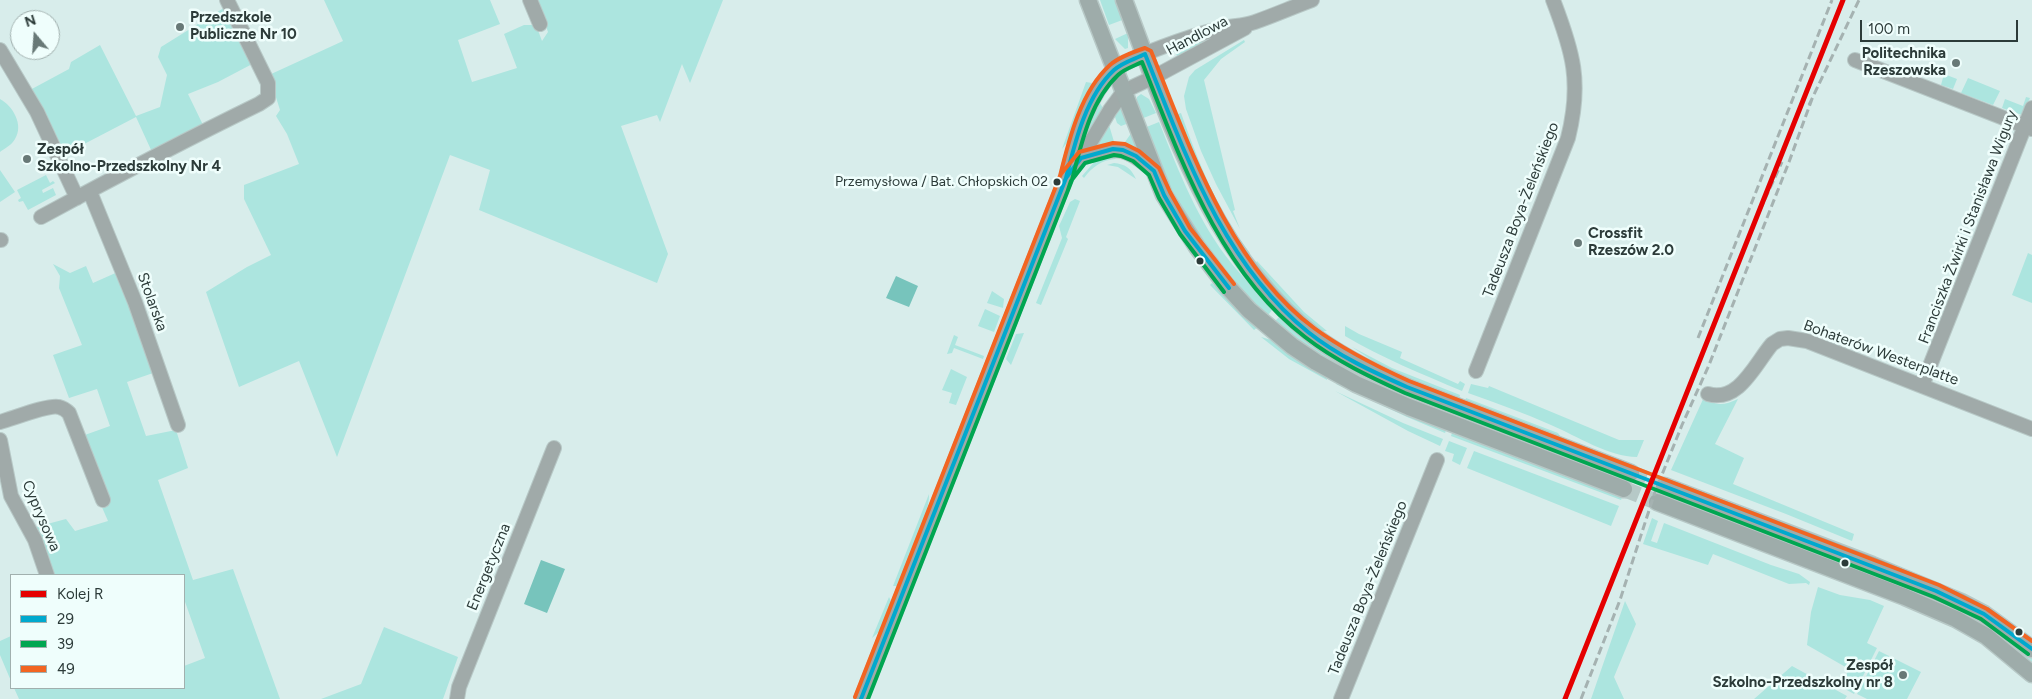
<!DOCTYPE html>
<html>
<head>
<meta charset="utf-8">
<style>
	body { margin:0 }
	#map { position:relative; width:2032px; height:699px; overflow:hidden; background:#d8edeb; font-family:Figtree,sans-serif }
	canvas { display:block }
	.legend { position:absolute; left:10px; top:574px; width:175px; height:115px; box-sizing:border-box; background:#effefc; border:1px solid #a1b0ae; margin:0; padding:6px 9px; list-style:none; font-size:15px; color:#2c3b39 }
	.legend li { display:flex; align-items:center; gap:10px; height:25px }
	.legend b { width:25px; border:1px solid #a1b0ae }
	.north { position:absolute; left:10px; top:10px; width:50px; height:50px; box-sizing:border-box; background:#effefc; border:1px solid #a1b0ae; border-radius:50%; rotate:342deg; font-size:14px; font-weight:700; line-height:20px; text-align:center; color:#2c3b39 }
	.north::after { content:''; display:block; margin:auto; width:18px; height:22px; background:#687977; clip-path:polygon(50% 0,100% 100%,50% 72%,0 100%) }
	.scale { position:absolute; left:1860px; top:20px; width:158px; height:22px; box-sizing:border-box; border:2px solid #2c3b39; border-top:0; padding-left:6px; font-size:15px; line-height:18px; white-space:nowrap; color:#2c3b39; -webkit-text-stroke:4px #effefc; paint-order:stroke }
</style>
</head>
<body>
<div id="map">
<canvas width="2032" height="699"></canvas>
<ul class="legend">
<li><b style="height:6px;background:#e50000"></b>Kolej R</li>
<li><b style="height:6px;background:#00a9ce"></b>29</li>
<li><b style="height:6px;background:#00a651"></b>39</li>
<li><b style="height:6px;background:#f26522"></b>49</li>
</ul>
<div class="north">N</div>
<div class="scale">100 m</div>
</div>
<script>
const context = document.querySelector('canvas').getContext('2d');
context.lineJoin = 'round';
function paint(path, color) { context.fillStyle = color; context.fill(path, 'evenodd'); }
function trace(path, color, width, dash) { context.strokeStyle = color; context.lineWidth = width; context.lineCap = dash ? 'butt' : 'round'; context.setLineDash(dash || []); context.stroke(path); }
function write(font, color, halo, rows, align = 'center') {
  context.font = font + ' Figtree,sans-serif'; context.lineWidth = 5; context.setLineDash([]); context.textBaseline = 'middle'; context.strokeStyle = halo; context.fillStyle = color; for (const [text, x, y, turn = 0] of rows) {
    context.save(); context.translate(x, y); context.rotate((+turn || 0) * Math.PI / 180); context.textAlign = isNaN(turn) ? turn : align; if (halo) context.strokeText(text, 0, 0); context.fillText(text, 0, 0); context.restore();
  }
}
paint(new Path2D(`
	M324 0H490L500 24 458 40 472 82 517 68 504 34 524 25H536L542 41 548 32 537 0H723L690 83 682 64 660 122 657 115 621 126 668 254 657 283 479 210 490 170 450 155 337 457 299 361 239 387 206 292 247 267 271 255 244 199V185L299 164 287 134 276 116 280 110 269 75 343 41Z
	M1100 0H1117L1125 19 1109 25Z
	M227 6 256 62 218 82 188 94 204 127 152 152 136 117 63 155 30 90 69 69 71 62 100 45 136 116 160 107 167 75 158 57 161 47Z
	M1128 33V48L1125 49 1115 39Z
	M1211 38 1212 40 1177 56 1175 50Z
	M1244 40 1245 42 1221 59 1204 80 1235 210 1233 211 1240 229 1216 184 1201 151 1186 109 1184 96 1189 77 1195 70Z
	M1944 74 1957 79 1953 89 1941 85Z
	M1968 78 2000 91 1993 105 1961 93Z
	M1086 82 1092 83 1072 136 1062 149Z
	M1141 94 1149 99 1156 113 1141 119 1137 103V97Z
	M2026 97 2030 98 2022 115 2002 108 2005 99 2023 106Z
	M0 99C13 106 24 125 15 139 12 145 5 148 0 152Z
	M1100 103 1104 110 1076 154Z
	M1120 107 1123 108 1129 123 1121 126 1117 123 1114 114Z
	M1181 113C1198 161 1218 212 1250 253L1243 251 1207 192 1175 115Z
	M1159 122C1179 172 1198 222 1232 264 1244 279 1258 292 1272 306V310L1269 314H1264C1228 279 1197 239 1172 195 1160 175 1153 150 1144 128Z
	M1109 125 1115 145 1096 147Z
	M1132 132 1139 150 1127 146 1125 142Z
	M1119 155 1115 159C1102 160 1092 167 1084 178L1082 176 1096 160Z
	M1114 163C1125 164 1131 168 1136 179L1118 167 1107 165Z
	M0 170 15 192 0 202Z
	M46 175 50 183 53 181 55 183 42 190 43 193 53 188 56 195 28 210 23 201 19 202 18 200 21 198 17 190Z
	M1075 199 1080 201 1066 237 1068 239 1041 305 1036 303 1062 238 1059 226 1070 202Z
	M2028 253 2032 255V303L2012 295Z
	M1257 261 1304 312 1327 331H1319L1297 313 1254 266Z
	M53 264 70 273 86 266 93 283 120 271 156 372 127 382 146 436 176 430 188 468 158 480 193 580 233 569 280 699H19L14 688H184V666L205 658 184 599V575H53L36 527 66 519 75 531 108 521 101 505 82 436 110 426 97 389 69 398 53 355 82 345 59 288 60 276Z
	M1212 283 1258 326V327L1254 330 1210 285Z
	M992 291 1004 299 1003 308 987 303Z
	M985 309 1000 316 994 332 978 326Z
	M1281 315 1454 412 1452 416 1355 375 1312 351 1274 322Z
	M1345 326 1359 334 1402 352 1400 358 1458 384 1460 381 1465 384 1462 391C1422 374 1382 358 1345 336Z
	M1024 333 1011 365 1006 359 1016 334Z
	M954 335 958 337 955 345 984 356 983 359 954 348 952 353 947 354Z
	M1261 337 1275 341 1326 375 1327 380 1289 359Z
	M1352 347 1392 368 1460 395 1459 400 1388 371Z
	M951 369 967 377 956 405 949 403 952 393 942 390Z
	M1339 382 1447 428 1445 433 1407 417 1336 384Z
	M1471 384 1488 388 1489 386 1619 440H1644L1637 457C1609 457 1577 436 1551 425 1524 413 1496 403 1468 393Z
	M1335 391 1403 423 1443 439 1440 446 1408 431Z
	M1704 397C1715 407 1725 405 1738 399L1715 444 1744 458 1733 484 1854 534 1852 541 1786 514 1671 470Z
	M1466 398 1558 433 1563 440 1465 402Z
	M1460 415 1629 479 1627 483 1458 418Z
	M1453 430 1623 495 1621 500 1451 436Z
	M1449 441 1467 448 1460 465 1452 461 1454 454 1445 451Z
	M1474 451 1619 506 1611 526 1467 468Z
	M1662 492 1951 605 1996 630 2032 657V662L1989 631 1661 496Z
	M929 494C930 516 906 564 897 586H893Z
	M1652 518 1658 521 1651 541 1657 543 1664 523 1771 565 1799 574 1810 582 1809 585 1806 583 1789 584 1713 554 1708 565 1643 544Z
	M1818 587 1840 595 1870 600 1884 606 1867 643 1877 648 1854 694 1836 684 1839 680 1843 682 1849 669 1807 645 1811 612Z
	M889 597 891 601 879 632 872 638Z
	M1625 601 1636 624 1614 677 1624 699H1591Z
	M384 627 458 657 443 699H321L361 684Z
	M11 636V681L0 655V641Z
	M1879 651 1921 672 1907 699H1867L1857 694Z
	M1792 666 1847 696 1845 699H1754Z`), '#ace5df');
paint(new Path2D(`
	M896 276 918 286 909 307 886 298Z
	M541 560 565 569 547 613 524 604Z`), '#77c4bc');
trace(new Path2D(`
	M1631 473 1664 486
	M1624 489 1657 502`), '#b6c9c7', 16, [16, 8]);
const minor = new Path2D(`
	M530 0 540 24
	M0 50 37 112 77 198
	M1855 60 2032 129
	M1081 158C1118 146 1123 146 1154 171
	M1069 173 1081 158 1110 110 1124 91 1154 77 1245 28
	M90 192 135 302 178 425
	M41 217C113 178 185 140 259 104L268 98V83L227 0
	M0 240H1
	M1476 371 1568 138C1582 82 1573 52 1553 0
	M1922 386 2032 108
	M1708 394C1739 403 1755 364 1772 344L1780 339 1788 338 1807 341 2032 429
	M0 422C12 419 49 404 59 407 63 408 66 410 69 413L103 500
	M0 440 11 496 35 540 47 575
	M457 699 459 687 554 448
	M861 699 1066 178C1074 144 1088 96 1113 72 1129 56 1195 35 1218 29 1230 26 1244 26 1255 22 1275 15 1293 7 1312 0
	M1341 699 1437 460`);
const major = new Path2D(`
	M1088 0 1164 195 1197 247 1226 285 1249 310 1292 346 1316 362 1356 384 1409 407 1624 489
	M1124 0C1170 120 1209 253 1314 336 1343 358 1374 372 1407 387L1631 473
	M1664 486 1872 565 1961 602 1984 614 2032 649
	M1657 502 1905 597 1956 619 1986 636 2032 674`);
trace(minor, '#b7c8c6', 16);
trace(major, '#b7c8c6', 19);
trace(minor, '#a0aaa9', 14);
trace(major, '#9eacaa', 16);
trace(new Path2D(`
	M1809 105 1859 0
	M1760 210 1782 162
	M1698 338 1832 0
	M1581 699 1620 600 1655 492 1682 425 1709 365 1789 162 1812 99`), '#a5b2b1', 3, [8, 4]);
trace(new Path2D(`
	M1062 187 1066 178 1081 158 1113 149 1123 150 1136 156 1154 171 1164 195 1185 231 1229 288
	M861 699 1066 178C1075 142 1086 96 1114 70 1123 62 1135 59 1145 54 1185 153 1222 262 1308 332 1338 356 1373 372 1407 387L1936 591 1984 614 2032 649`), '#00a9ce', 4);
trace(new Path2D(`
	M1068 190 1071 181 1085 163 1114 155 1121 156 1133 161 1149 175 1159 198 1180 234 1224 292
	M868 699 1072 180C1081 145 1090 101 1118 75 1124 69 1134 66 1142 62 1181 160 1219 271 1305 337 1336 361 1370 377 1405 393L1934 597 1981 619 2028 654`), '#00a651', 4);
trace(new Path2D(`
	M1056 184 1061 174 1079 152 1113 143 1125 144 1139 151 1159 168 1170 192 1190 228 1234 284
	M855 697 1060 176C1069 139 1081 91 1110 65 1119 57 1133 52 1145 48L1151 51C1189 145 1229 265 1314 328 1344 350 1376 366 1409 381L1939 585 1987 609 2032 641`), '#f26522', 4);
trace(new Path2D(`
	M1565 699 1843 0`), '#e50000', 5);
for (const [x, y, r, color] of [
	[180,27,5,"#687977"],
	[1956,63,5,"#687977"],
	[27,159,5,"#687977"],
	[1057,182,4.5,"#2c3b39"],
	[1578,243,5,"#687977"],
	[1200,261,4.5,"#2c3b39"],
	[1845,563,4.5,"#2c3b39"],
	[2019,632,4.5,"#2c3b39"],
	[1903,675,5,"#687977"]
]) { const dot = new Path2D(); dot.arc(x, y, r, 0, 2 * Math.PI); context.fillStyle = color; context.fill(dot); trace(dot, '#effefc', 2); }
write('14px', '#2c3b39', '#effefc', [
	["Przemysłowa / Bat. Chłopskich 02",1048,182]
], 'right');
write('bold 15px', '#2c3b39', '#effefc', [
	["Przedszkole",190,18],
	["Publiczne Nr 10",190,35],
	["Politechnika",1946,54,"right"],
	["Rzeszowska",1946,71,"right"],
	["Zespół",37,150],
	["Szkolno-Przedszkolny Nr 4",37,167],
	["Crossfit",1588,234],
	["Rzeszów 2.0",1588,251],
	["Zespół",1893,666,"right"],
	["Szkolno-Przedszkolny nr 8",1893,683,"right"]
], 'left');
write('15px', '#2c3b39', '#effefc', [
	["Handlowa",1197,36,-28],
	["Tadeusza Boya-Żeleńskiego",1521,210,-69],
	["Franciszka Żwirki i Stanisława Wigury",1968,227,-69],
	["Stolarska",152,302,70],
	["Bohaterów Westerplatte",1881,353,20],
	["Cyprysowa",41,516,67],
	["Energetyczna",489,567,-68],
	["Tadeusza Boya-Żeleńskiego",1368,588,-68]
]);
</script>
</body>
</html>
